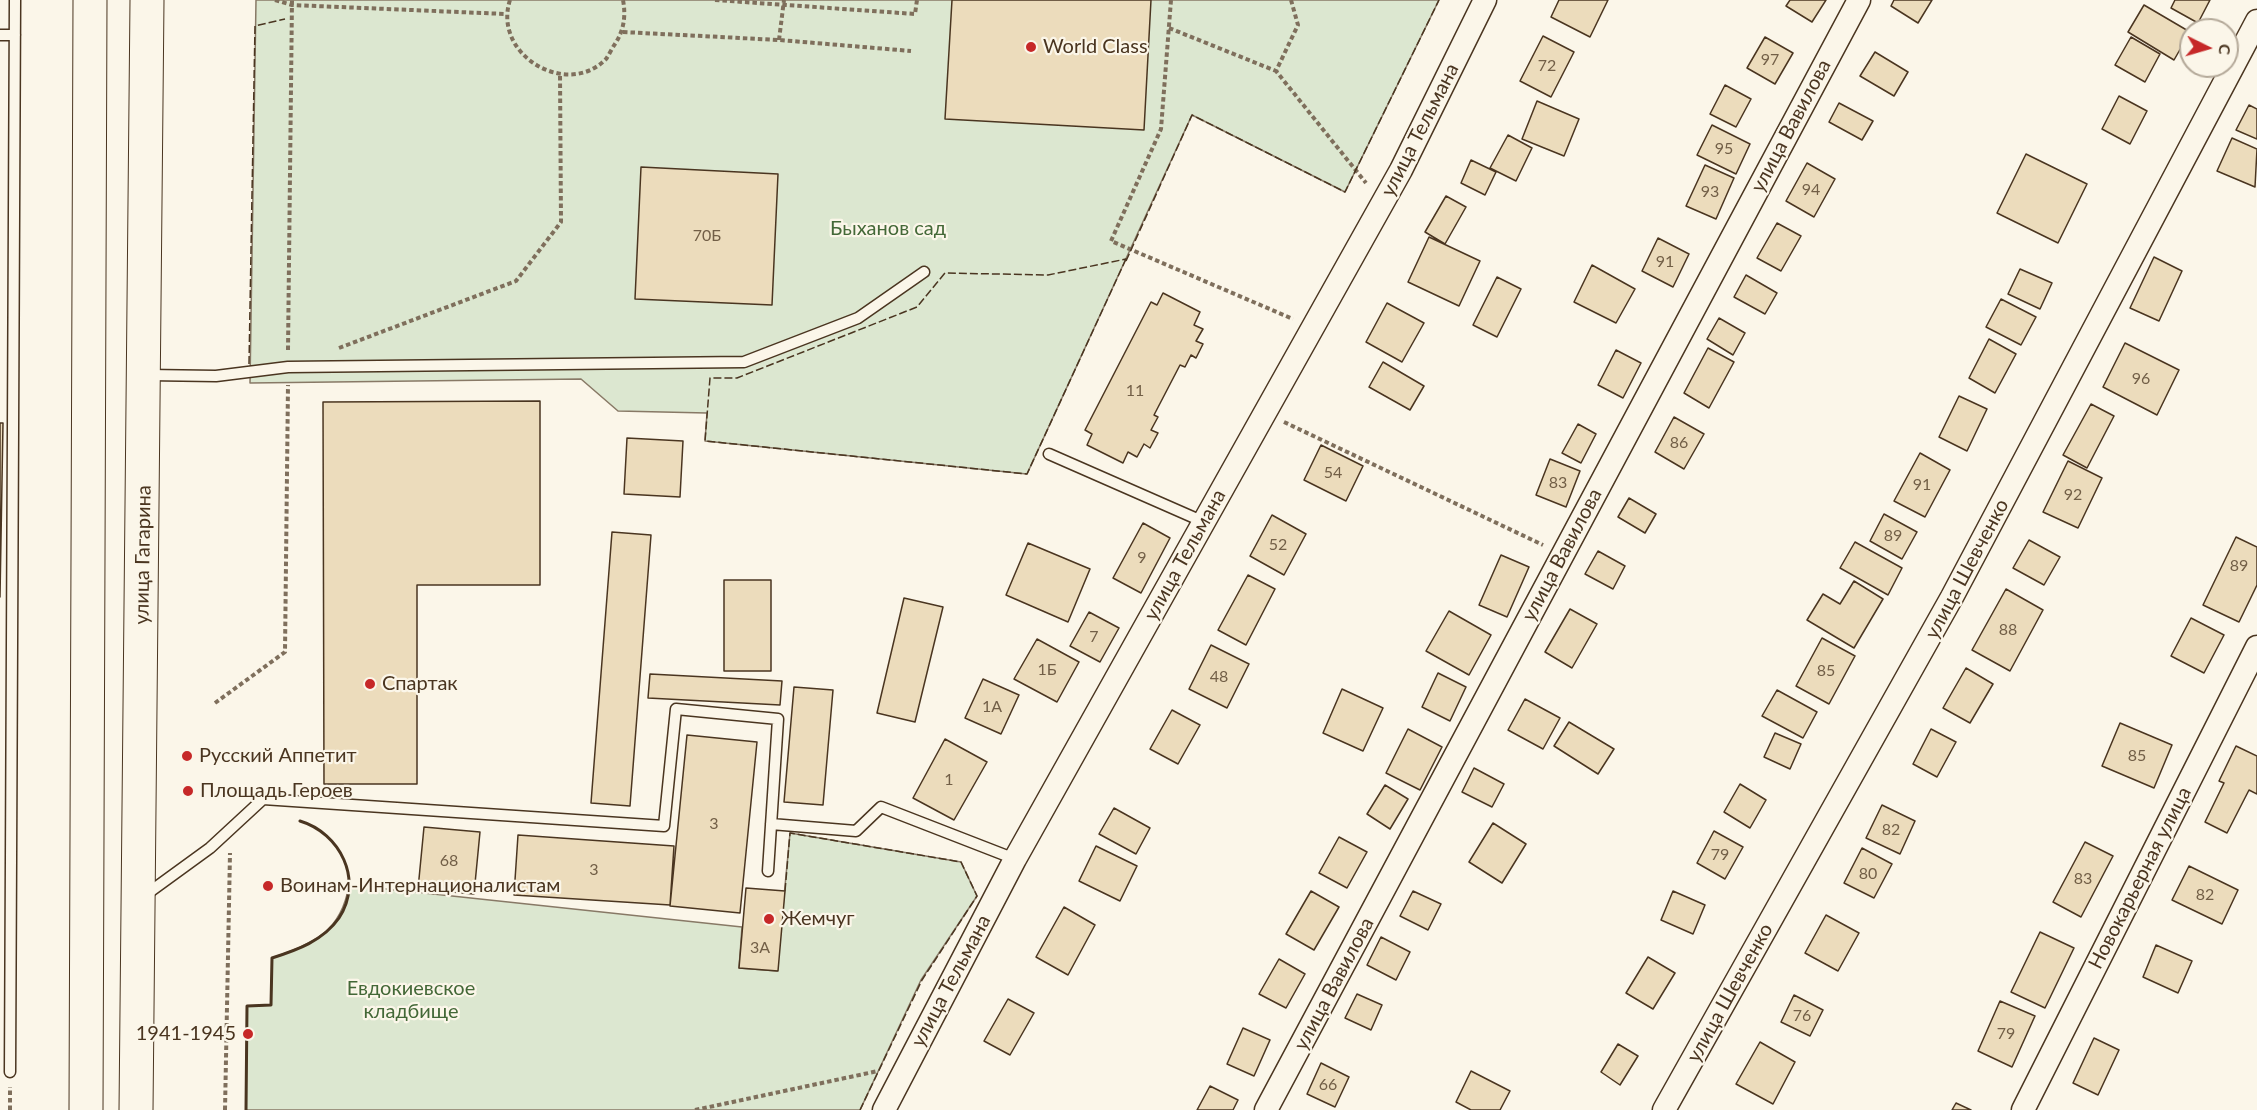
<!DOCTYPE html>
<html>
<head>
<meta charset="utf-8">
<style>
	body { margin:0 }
	#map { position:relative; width:2257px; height:1110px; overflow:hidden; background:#fbf6e9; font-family:Lato,sans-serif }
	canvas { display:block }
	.north { position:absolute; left:2179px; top:18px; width:60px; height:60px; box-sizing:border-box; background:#fbf6e9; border:2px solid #b4a999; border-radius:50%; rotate:95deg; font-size:16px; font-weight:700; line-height:24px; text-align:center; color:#4a3520 }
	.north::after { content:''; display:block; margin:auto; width:21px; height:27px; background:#c62828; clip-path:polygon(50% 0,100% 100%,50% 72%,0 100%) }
</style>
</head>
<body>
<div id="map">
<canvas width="2257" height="1110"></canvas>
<div class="north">С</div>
</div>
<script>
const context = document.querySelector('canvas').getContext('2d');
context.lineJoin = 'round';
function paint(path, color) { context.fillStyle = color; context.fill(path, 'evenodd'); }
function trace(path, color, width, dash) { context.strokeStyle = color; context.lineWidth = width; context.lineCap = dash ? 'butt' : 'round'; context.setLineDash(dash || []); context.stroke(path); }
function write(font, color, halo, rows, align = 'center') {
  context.font = font + ' Lato,sans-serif'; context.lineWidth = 4.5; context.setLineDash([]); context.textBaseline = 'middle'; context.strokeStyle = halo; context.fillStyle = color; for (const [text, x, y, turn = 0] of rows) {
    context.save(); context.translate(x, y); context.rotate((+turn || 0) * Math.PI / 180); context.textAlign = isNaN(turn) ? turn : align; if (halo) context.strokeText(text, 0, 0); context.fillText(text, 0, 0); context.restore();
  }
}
const green = new Path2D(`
	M256 0H1439L1345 192 1192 115 1027 474 705 441 707 413 618 411 581 379 250 383Z
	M790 833 961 862 977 896 921 980 860 1110H246L247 1006 271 1005 272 958C313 943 341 933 349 885L742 927 739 968 777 971Z`);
paint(green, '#dce7d0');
trace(green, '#887966', 1.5);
const building = new Path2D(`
	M952 0H1151L1144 130 945 119Z
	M1559 0H1608L1590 37 1551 17Z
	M1790 0H1826L1812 22 1786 6Z
	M1894 0H1932L1918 23 1891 6Z
	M2175 0H2210L2198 23 2171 8Z
	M2144 5 2190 32 2174 60 2128 32Z
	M1543 36 1574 52 1551 97 1520 81Z
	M1765 37 1793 53 1775 84 1747 68Z
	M2131 37 2160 54 2145 82 2115 65Z
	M1875 52 1908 72 1894 96 1860 76Z
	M1725 85 1751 99 1736 127 1710 114Z
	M2119 96 2147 111 2130 144 2102 129Z
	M1537 101 1579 119 1564 156 1522 139Z
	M1839 103 1873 121 1862 140 1829 122Z
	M2249 105 2257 109V139L2236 130Z
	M1712 125 1750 144 1736 174 1697 155Z
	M1508 135 1532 148 1516 181 1490 168Z
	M2232 138 2257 149 2255 187 2217 171Z
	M2026 154 2087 184 2058 243 1997 213Z
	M1471 160 1496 172 1485 195 1461 183Z
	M1807 163 1835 179 1814 217 1786 201Z
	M1705 165 1734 178 1716 219 1686 206Z
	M641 167 778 174 772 305 635 299Z
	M1446 196 1466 207 1445 244 1425 232Z
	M1777 223 1801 236 1781 271 1757 258Z
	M1429 237 1480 261 1459 306 1408 282Z
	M1658 238 1689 254 1673 287 1642 271Z
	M2154 257 2182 271 2159 321 2130 308Z
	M1592 265 1635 289 1616 323 1574 302Z
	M2020 269 2052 283 2040 309 2008 294Z
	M1746 275 1777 293 1765 314 1734 297Z
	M1497 277 1521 289 1497 337 1473 325Z
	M1163 293 1200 312 1194 325 1203 329 1196 341 1203 344 1196 358 1191 355 1185 367 1180 365 1154 415 1158 417 1151 430 1158 433 1150 448 1144 444 1137 457 1128 452 1123 463 1087 445 1092 434 1085 430 1151 302 1157 305Z
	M2001 299 2036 317 2021 345 1986 327Z
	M1387 303 1424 323 1402 362 1366 342Z
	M1719 318 1745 333 1733 355 1707 339Z
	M1989 339 2016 354 1995 393 1969 378Z
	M2125 343 2179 370 2157 415 2103 387Z
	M1708 348 1734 362 1709 408 1684 393Z
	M1616 350 1641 363 1623 398 1598 385Z
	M1383 362 1424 386 1410 410 1369 387Z
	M1959 396 1987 409 1967 451 1939 437Z
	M540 401V585H417V784H324L323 402Z
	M2091 404 2114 416 2087 468 2063 455Z
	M1674 417 1704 434 1684 469 1655 452Z
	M0 423H3L0 597Z
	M1578 424 1596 434 1581 463 1562 453Z
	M627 438 683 441 680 497 624 494Z
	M1321 445 1363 466 1346 501 1304 480Z
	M1920 453 1950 470 1925 517 1894 501Z
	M1550 459 1580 471 1566 507 1536 495Z
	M2068 461 2102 478 2078 528 2043 512Z
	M1629 498 1656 514 1645 533 1618 517Z
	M1884 514 1917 532 1902 559 1870 541Z
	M1272 515 1306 534 1284 575 1250 556Z
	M1143 523 1170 538 1141 593 1113 578Z
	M612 532 651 535 630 806 591 803Z
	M2236 537 2257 547V585L2239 622 2203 605Z
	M2029 540 2060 557 2044 585 2013 568Z
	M1855 542 1902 568 1888 595 1840 568Z
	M1028 543 1090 569 1068 622 1006 595Z
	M1598 551 1625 566 1613 589 1585 574Z
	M1501 555 1529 567 1507 617 1479 605Z
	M1248 575 1275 589 1246 645 1218 630Z
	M724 580H771V671H724Z
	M1854 581 1883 599 1854 648 1807 620 1823 594 1840 604Z
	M2006 589 2043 610 2010 671 1972 650Z
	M904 598 943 607 915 722 877 713Z
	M1570 609 1597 624 1572 668 1545 652Z
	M1449 611 1491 635 1469 675 1426 651Z
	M1089 612 1119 628 1100 662 1070 646Z
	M2191 618 2224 635 2204 673 2171 656Z
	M1822 638 1855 656 1829 704 1796 686Z
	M1037 639 1079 662 1057 702 1014 679Z
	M1211 645 1249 664 1227 708 1189 689Z
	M1966 668 1993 684 1970 723 1943 708Z
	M1438 673 1466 687 1450 721 1422 707Z
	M650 674 782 681 780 705 648 698Z
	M983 679 1019 695 1001 734 965 718Z
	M794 687 833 690 823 805 784 802Z
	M1342 689 1383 708 1363 751 1323 733Z
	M1777 690 1817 712 1803 738 1762 716Z
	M1525 699 1560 718 1543 749 1508 730Z
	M1172 710 1200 725 1178 764 1150 749Z
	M1569 722 1614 749 1598 774 1554 746Z
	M2120 723 2172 745 2154 788 2102 766Z
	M1408 729 1442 747 1420 790 1386 773Z
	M1931 729 1956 742 1937 777 1913 764Z
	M1775 733 1801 744 1790 769 1764 757Z
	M687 735 757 742 740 913 670 906Z
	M945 739 987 762 954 820 913 798Z
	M2236 746 2257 756V794L2249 790 2227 833 2205 822 2224 783 2219 781Z
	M1474 768 1504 784 1492 807 1462 792Z
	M1740 784 1766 800 1750 828 1724 812Z
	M1385 785 1408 799 1390 829 1367 814Z
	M1882 805 1915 821 1900 854 1866 838Z
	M1114 808 1150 828 1136 854 1099 834Z
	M1493 823 1526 844 1502 883 1469 862Z
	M424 827 480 832 474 894 418 889Z
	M1714 831 1743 847 1725 879 1697 863Z
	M518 835 674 846 670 905 514 895Z
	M1339 837 1367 852 1347 888 1319 873Z
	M2085 842 2113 856 2081 917 2053 902Z
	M1096 846 1137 866 1120 901 1079 881Z
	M1862 848 1892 864 1874 898 1844 883Z
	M2189 866 2238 890 2222 924 2172 900Z
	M746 888 785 891 778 971 739 968Z
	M1311 891 1339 907 1314 950 1286 934Z
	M1413 891 1441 904 1428 930 1400 916Z
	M1673 891 1705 905 1693 934 1661 920Z
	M1064 907 1095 925 1068 975 1036 957Z
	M1826 915 1859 933 1838 971 1805 953Z
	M2040 932 2074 948 2045 1008 2011 992Z
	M1381 937 1410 952 1396 980 1367 965Z
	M2156 945 2192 961 2178 993 2143 977Z
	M1648 957 1675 973 1653 1009 1626 993Z
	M1279 959 1305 974 1286 1008 1259 994Z
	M1357 994 1382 1005 1371 1030 1345 1018Z
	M1794 995 1823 1010 1810 1036 1781 1022Z
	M1008 999 1034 1013 1010 1055 984 1041Z
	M2000 1001 2035 1016 2012 1067 1978 1051Z
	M1243 1028 1270 1040 1254 1076 1227 1064Z
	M2094 1038 2119 1050 2098 1095 2073 1083Z
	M1760 1042 1795 1062 1773 1104 1736 1084Z
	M1618 1044 1638 1056 1620 1085 1601 1072Z
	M1321 1063 1349 1077 1335 1107 1307 1094Z
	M1471 1071 1510 1091 1500 1110H1471L1456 1102Z
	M1210 1086 1238 1100 1233 1110H1197Z
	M1956 1103 1971 1110H1952Z`);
paint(building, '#ecdcbc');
trace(building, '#4a3520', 1.5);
const lane = new Path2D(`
	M0 35H15
	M148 375 216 376 288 367 744 362 858 318 924 272
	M1049 454 1204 522
	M771 824 856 831 881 807 1015 859
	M144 896 210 848 263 799 664 826 676 709 778 719 768 871
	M10 1072 15 0`);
const street = new Path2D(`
	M884 1110 1015 859 1401 170 1485 0
	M1266 1110 1859 0
	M1664 1110 1952 597 2257 21
	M2023 1110 2257 647`);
const primary = new Path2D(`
	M86 1110 90 0
	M136 1110 147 0`);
trace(lane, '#4a3520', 13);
trace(street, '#4a3520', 25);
trace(primary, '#4a3520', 35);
trace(new Path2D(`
	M275 0 292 5 506 14
	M510 0C492 55 567 99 606 59 609 55 612 48 615 44 624 30 626 16 623 0
	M715 0 915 14 917 0
	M1171 0 1161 129 1111 241 1293 319
	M1291 0 1298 25 1276 71 1366 183
	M1169 28 1276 71
	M623 32 779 40 911 51
	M779 40 784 0
	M339 348 516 281 561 222 560 74
	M288 350 292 0
	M1284 422 1543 545
	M215 703 285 652 288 385
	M10 1110V1087
	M225 1110 230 853
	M695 1110 878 1071`), '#7f6f5c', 4, [4.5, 3]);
trace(lane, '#fbf6e9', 10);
trace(street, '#fbf6e9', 22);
trace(primary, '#fbf6e9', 33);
trace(new Path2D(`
	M1126 259 1027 474 705 441 710 378H737L917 307 945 273 1048 275Z
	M1126 261 1192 115 1345 192 1439 0
	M249 364 255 26 285 19
	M785 891 790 833 961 862 977 896 922 980 860 1110`), '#4a3520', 1.5, [8, 3]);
trace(new Path2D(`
	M246 1110 247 1006 271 1005 272 958C297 950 323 941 339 918 364 880 340 833 300 821`), '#4a3520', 3);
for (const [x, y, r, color] of [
	[1031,47,6,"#c62828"],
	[370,684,6,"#c62828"],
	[187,756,6,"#c62828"],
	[188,791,6,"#c62828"],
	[268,886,6,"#c62828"],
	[769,919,6,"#c62828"],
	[248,1034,6,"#c62828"]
]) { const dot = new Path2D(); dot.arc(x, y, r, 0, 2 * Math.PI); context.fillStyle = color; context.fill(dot); trace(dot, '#fbf6e9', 2); }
write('16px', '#725f47', null, [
	["97",1770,60],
	["72",1547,66],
	["95",1724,149],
	["94",1811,190],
	["93",1710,192],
	["70Б",707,236],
	["91",1665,262],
	["96",2141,379],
	["11",1135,391],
	["86",1679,443],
	["54",1333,473],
	["83",1558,483],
	["91",1922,485],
	["92",2073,495],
	["89",1893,536],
	["52",1278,545],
	["9",1142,558],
	["89",2239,566],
	["88",2008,630],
	["7",1094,637],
	["1Б",1047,670],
	["85",1826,671],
	["48",1219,677],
	["1А",992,707],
	["85",2137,756],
	["1",949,780],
	["3",714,824],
	["82",1891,830],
	["79",1720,855],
	["68",449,861],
	["3",594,870],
	["80",1868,874],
	["83",2083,879],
	["82",2205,895],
	["3А",760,948],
	["76",1802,1016],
	["79",2006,1034],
	["66",1328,1085]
]);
write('20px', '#4a3520', '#fbf6e9', [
	["World Class",1043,47],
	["Спартак",382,684],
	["Русский Аппетит",199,756],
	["Площадь Героев",200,791],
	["Воинам-Интернационалистам",280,886],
	["Жемчуг",781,919],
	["1941-1945",236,1034,"right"]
], 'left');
write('20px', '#4a3520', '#fbf6e9', [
	["улица Вавилова",1791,126,-62],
	["улица Тельмана",1420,130,-63],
	["улица Гагарина",143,555,-89],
	["улица Тельмана",1185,555,-61],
	["улица Вавилова",1562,555,-62],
	["улица Шевченко",1967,569,-62],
	["Новокарьерная улица",2140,878,-63],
	["улица Тельмана",951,981,-62],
	["улица Вавилова",1334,984,-62],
	["улица Шевченко",1730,993,-61]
]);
write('20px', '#436837', '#fbf6e9', [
	["Быханов сад",888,229],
	["Евдокиевское",411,989],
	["кладбище",411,1012]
]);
</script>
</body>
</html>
